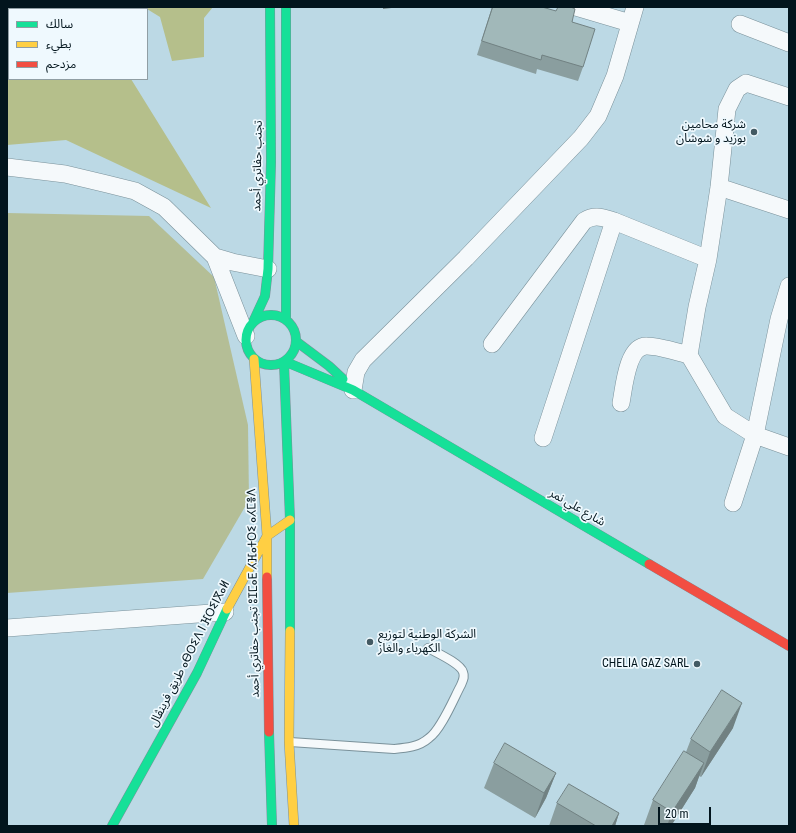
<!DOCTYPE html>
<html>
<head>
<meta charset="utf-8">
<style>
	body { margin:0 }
	#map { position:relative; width:796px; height:833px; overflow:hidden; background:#bcd9e5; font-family:"Roboto Condensed","Noto Sans Arabic",sans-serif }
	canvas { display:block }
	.frame { position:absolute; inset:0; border:8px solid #02151d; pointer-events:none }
	.legend { position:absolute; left:8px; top:8px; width:140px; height:72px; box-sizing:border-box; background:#eff9fe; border:1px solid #909ea4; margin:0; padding:5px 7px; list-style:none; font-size:12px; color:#02151d }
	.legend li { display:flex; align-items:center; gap:8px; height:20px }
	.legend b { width:20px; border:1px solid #909ea4 }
	.scale { position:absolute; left:658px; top:807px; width:53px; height:18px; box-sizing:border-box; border:2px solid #02151d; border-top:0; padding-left:5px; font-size:12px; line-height:14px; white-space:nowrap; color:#02151d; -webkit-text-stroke:3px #eff9fe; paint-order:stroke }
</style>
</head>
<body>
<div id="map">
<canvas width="796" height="833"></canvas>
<div class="frame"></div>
<ul class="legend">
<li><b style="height:5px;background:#16e098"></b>سالك</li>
<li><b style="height:5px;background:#ffcf43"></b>بطيء</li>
<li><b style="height:5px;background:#f24e42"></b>مزدحم</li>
</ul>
<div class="scale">20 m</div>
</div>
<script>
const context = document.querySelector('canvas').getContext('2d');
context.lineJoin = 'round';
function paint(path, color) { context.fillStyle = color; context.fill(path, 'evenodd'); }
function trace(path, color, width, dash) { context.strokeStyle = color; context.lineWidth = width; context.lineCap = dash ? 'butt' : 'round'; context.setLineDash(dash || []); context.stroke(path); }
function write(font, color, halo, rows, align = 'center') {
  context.font = font + ' "Roboto Condensed","Noto Sans Arabic","Noto Sans Tifinagh",sans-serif'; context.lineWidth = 3.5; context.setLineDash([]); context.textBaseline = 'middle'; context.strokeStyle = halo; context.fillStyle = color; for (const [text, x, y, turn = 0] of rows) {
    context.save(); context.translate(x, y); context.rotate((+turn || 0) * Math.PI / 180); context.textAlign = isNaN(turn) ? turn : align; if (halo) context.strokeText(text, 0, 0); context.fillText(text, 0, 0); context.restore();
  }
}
paint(new Path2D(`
	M7 213 149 216 214 277 248 425 249 500 203 579 7 593Z`), '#b4be96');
paint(new Path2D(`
	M7 7H86L87 9H9V79H131L211 208 66 140 7 145Z
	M141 7H213L204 18V57L172 61 160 17 147 9Z`), '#b5bf8b');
const lane = new Path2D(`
	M290 742 394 749C406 748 419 747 429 738 441 730 454 698 461 685 463 680 465 677 463 672 460 663 437 653 428 648`);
const street = new Path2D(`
	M576 7 630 23
	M740 24 789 43
	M789 97 746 83 737 89 727 109 719 187 708 259 697 307 689 355 725 416 755 435 789 447
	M7 167 65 174 107 184 135 191 164 207 215 257 246 336
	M719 187 789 210
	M215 257 232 262 268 269
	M492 344 584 221C595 214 603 218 614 221
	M353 390 356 372 363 360 466 258 581 138 598 116 615 76 635 7
	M621 403C624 388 627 345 647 346 659 346 677 352 689 355
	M543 438 614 221 708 259
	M733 503 755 435 779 319 789 286
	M7 628 225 612`);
const fast = new Path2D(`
	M286 7V319
	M246 340a25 25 0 1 1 50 0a25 25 0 1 1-50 0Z
	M253 322 265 296 268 269 271 162 270 7
	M297 342 329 366 343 379
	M286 362 353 390 649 564
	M284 363 290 520V631
	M269 732 272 826
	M112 826 197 673 227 609`);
const slow = new Path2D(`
	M254 359 267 536V577
	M227 609 267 536 290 520
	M290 631 289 742 294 826`);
const jam = new Path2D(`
	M649 564 789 646
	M267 577 269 732`);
trace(lane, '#7a919a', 10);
trace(street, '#7a919a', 18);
trace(fast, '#7a919a', 10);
trace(slow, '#7a919a', 10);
trace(jam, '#7a919a', 10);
trace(lane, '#f5f9fb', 8);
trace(street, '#f5f9fb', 17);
trace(fast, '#16e098', 9);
trace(slow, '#ffcf43', 9);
trace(jam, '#f24e42', 9);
paint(new Path2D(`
	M492 7H542L572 22 583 67 578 81 537 69 536 74 477 55Z
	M733 728 701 777 699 776 695 788 671 826H645L644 825 653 800 686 752 691 739Z
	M494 763 556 773 546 798 535 818 484 788Z
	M557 803 619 813 615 826H549Z`), '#8a9e9f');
paint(new Path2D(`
	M383 7H400L383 9Z
	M742 703 733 728 701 777 710 752Z
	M704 763 695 788 671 826H667L672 812Z
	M556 773 546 798 535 818 544 793Z
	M619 813 615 826H612Z`), '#718182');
const building = new Path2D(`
	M493 7H542L556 11 558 7H571L575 9 572 22 595 29 583 67 542 55 541 60 482 41Z
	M722 690 742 703 710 752 691 739Z
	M505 743 556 773 544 793 494 763Z
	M684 751 704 763 672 812 653 800Z
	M569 784 619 813 612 826H596L557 803Z`);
paint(building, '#a1b8b9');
trace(building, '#718182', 1);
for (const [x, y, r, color] of [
	[754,132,4,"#435a63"],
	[370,642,4,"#435a63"],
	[697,664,4,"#435a63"]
]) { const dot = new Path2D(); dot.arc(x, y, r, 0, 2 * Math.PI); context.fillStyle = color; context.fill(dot); trace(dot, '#eff9fe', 1.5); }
write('12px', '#02151d', '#eff9fe', [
	["شركة محامين",746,125],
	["بوزيد و شوشان",746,139],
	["الشركة الوطنية لتوزيع",378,635,"left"],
	["الكهرباء والغاز",378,649,"left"],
	["CHELIA GAZ SARL",689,664]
], 'right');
write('12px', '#02151d', '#eff9fe', [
	["تجنب حفاتري أحمد",258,166,-89],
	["شارع علي نمر",577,508,30],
	["تجنب حفاتري أحمد ⵓⵊⵎⴰⴹ ⵃⴼⴰⵜⵔⵉ ⴰⵃⵎⴻⴷ",254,593,-91],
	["طريق فرينڨال ⴰⴱⵔⵉⴷ ⵏ ⴼⵔⵉⵏⴳⴰⵍ",190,654,-63]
]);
</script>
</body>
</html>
